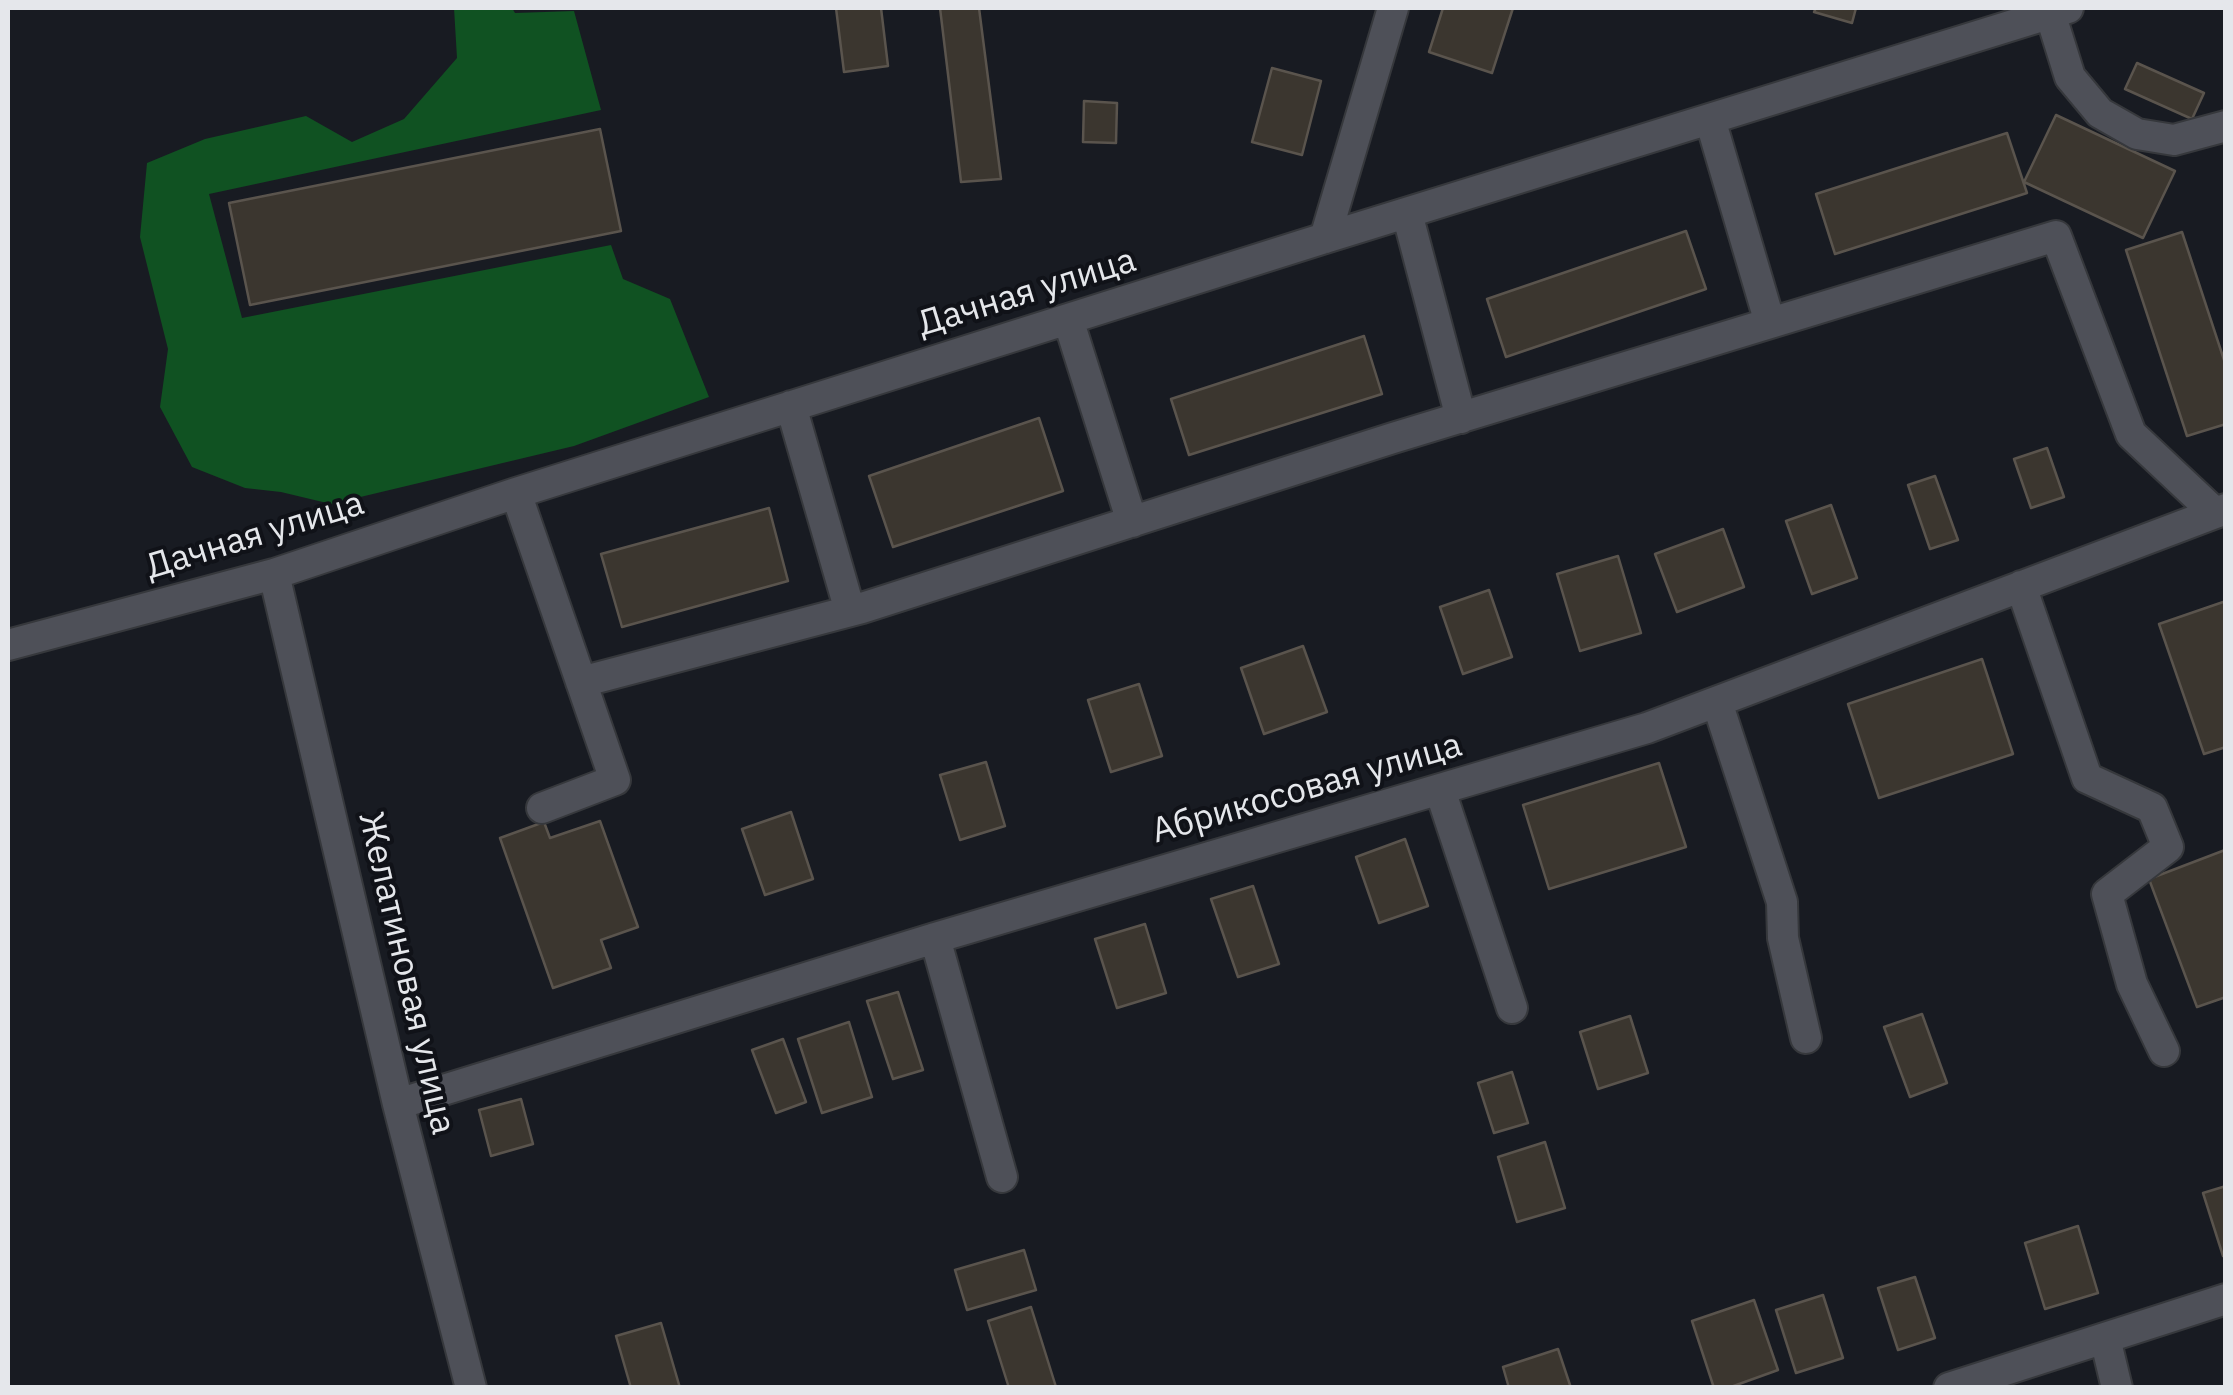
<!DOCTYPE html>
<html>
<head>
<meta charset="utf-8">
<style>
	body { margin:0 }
	#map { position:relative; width:2233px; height:1395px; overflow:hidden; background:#181b22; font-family:"IBM Plex Sans",sans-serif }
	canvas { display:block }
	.frame { position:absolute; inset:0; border:10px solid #e5e7eb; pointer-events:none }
</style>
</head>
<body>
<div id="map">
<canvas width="2233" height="1395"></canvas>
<div class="frame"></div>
</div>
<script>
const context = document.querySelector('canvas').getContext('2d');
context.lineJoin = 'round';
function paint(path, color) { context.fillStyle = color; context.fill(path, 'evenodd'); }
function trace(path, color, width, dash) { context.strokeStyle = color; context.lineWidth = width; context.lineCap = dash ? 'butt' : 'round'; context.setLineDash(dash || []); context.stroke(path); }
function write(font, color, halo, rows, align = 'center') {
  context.font = font + ' "IBM Plex Sans",sans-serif'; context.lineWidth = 8; context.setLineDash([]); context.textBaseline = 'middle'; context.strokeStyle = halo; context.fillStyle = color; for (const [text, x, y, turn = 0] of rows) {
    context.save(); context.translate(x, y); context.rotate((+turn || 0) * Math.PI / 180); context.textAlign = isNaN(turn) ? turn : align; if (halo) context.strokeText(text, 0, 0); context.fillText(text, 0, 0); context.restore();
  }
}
paint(new Path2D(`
	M454 8H512L515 13 574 11 601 110 209 194 242 318 611 245 623 279 670 299 709 397 574 446 331 504 281 492 245 488 192 467 160 407 168 349 140 237 147 163 205 139 306 116 352 142 404 119 457 58Z`), '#105222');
const building = new Path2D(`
	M836 8H881L888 66 844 72Z
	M940 8H979L1001 179 961 182Z
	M1443 8H1513L1492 73 1429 52Z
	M1816 8H1856L1852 23 1814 12Z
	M2137 63 2204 93 2192 119 2125 89Z
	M1272 68 1321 81 1302 155 1252 142Z
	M1084 101 1117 103 1116 143 1083 142Z
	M2056 115 2175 171 2143 238 2024 182Z
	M600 129 621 231 250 305 229 203Z
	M2007 133 2027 193 1835 254 1816 194Z
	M1686 231 1706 289 1506 357 1487 299Z
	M2182 232 2226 366V424L2187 436 2126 250Z
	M1364 336 1382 394 1189 455 1171 399Z
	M1039 418 1063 491 893 547 869 476Z
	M2047 448 2064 497 2031 508 2014 459Z
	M1935 476 1958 540 1930 549 1908 485Z
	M1831 505 1857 578 1812 594 1786 521Z
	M769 508 788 581 622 627 601 554Z
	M1723 529 1744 587 1677 612 1655 554Z
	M1618 556 1641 633 1580 651 1557 574Z
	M1489 590 1512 657 1463 674 1440 607Z
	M2226 601V747L2204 754 2159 624Z
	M1303 646 1327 712 1264 734 1241 668Z
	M1982 659 2013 754 1879 798 1848 704Z
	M1139 684 1162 756 1111 772 1088 700Z
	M986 762 1005 826 960 840 940 775Z
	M1659 763 1686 847 1549 889 1523 805Z
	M791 812 813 879 765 895 742 829Z
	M600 821 638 927 601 940 611 968 553 988 500 838 544 822 550 838Z
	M1405 839 1428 906 1379 923 1356 857Z
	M2225 850 2226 997 2197 1007 2149 879Z
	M1253 886 1279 964 1238 977 1211 899Z
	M1145 924 1166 993 1117 1008 1095 939Z
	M898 992 923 1070 893 1079 867 1001Z
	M1922 1014 1947 1083 1910 1097 1884 1027Z
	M1630 1016 1648 1073 1598 1089 1580 1032Z
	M849 1022 872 1097 822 1113 798 1039Z
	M783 1039 806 1102 776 1113 752 1050Z
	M1512 1072 1528 1123 1494 1133 1478 1083Z
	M521 1099 533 1144 491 1156 479 1110Z
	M1545 1142 1565 1208 1517 1222 1498 1157Z
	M2226 1186V1255L2223 1256 2203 1193Z
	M2078 1226 2098 1293 2045 1309 2025 1243Z
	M1024 1250 1036 1290 967 1310 955 1270Z
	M1915 1277 1935 1338 1898 1350 1878 1288Z
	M1823 1295 1843 1358 1796 1373 1776 1310Z
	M1754 1300 1778 1370 1728 1388H1714L1692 1321Z
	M1031 1307 1056 1387 1053 1388H1009L988 1321Z
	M661 1323 680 1388H631L616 1336Z
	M1558 1349 1571 1388H1509L1503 1367Z`);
paint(building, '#3b362f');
trace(building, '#5a544d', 2.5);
const minor = new Path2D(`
	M2050 13 2070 77 2100 113 2137 134 2174 140 2226 126
	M1710 119 1770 323
	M1407 213 1461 418
	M1325 238 1393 8
	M1068 319 1132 522
	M791 406 850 611
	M516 493 615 780 542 808
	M274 574 398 1104 471 1388
	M2021 586 2087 778 2152 808 2168 847 2107 894 2132 984 2164 1051
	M8 645 274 574 516 493 1325 238 2068 8
	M581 682 862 608 1393 438 2056 236 2131 434 2215 513
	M1717 702 1782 902 1783 938 1806 1038
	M1440 790 1512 1008
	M935 938 1002 1177
	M398 1104 935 938 1647 728 2226 509
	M2105 1338 2117 1388
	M1949 1388 2226 1299`);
trace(minor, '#36383c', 34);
trace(minor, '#4e5058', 30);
write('35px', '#e5e7eb', '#101218', [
	["Дачная улица",1027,293,-17],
	["Дачная улица",255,536,-17],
	["Абрикосовая улица",1307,789,-16],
	["Желатиновая улица",406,973,77]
]);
</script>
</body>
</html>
